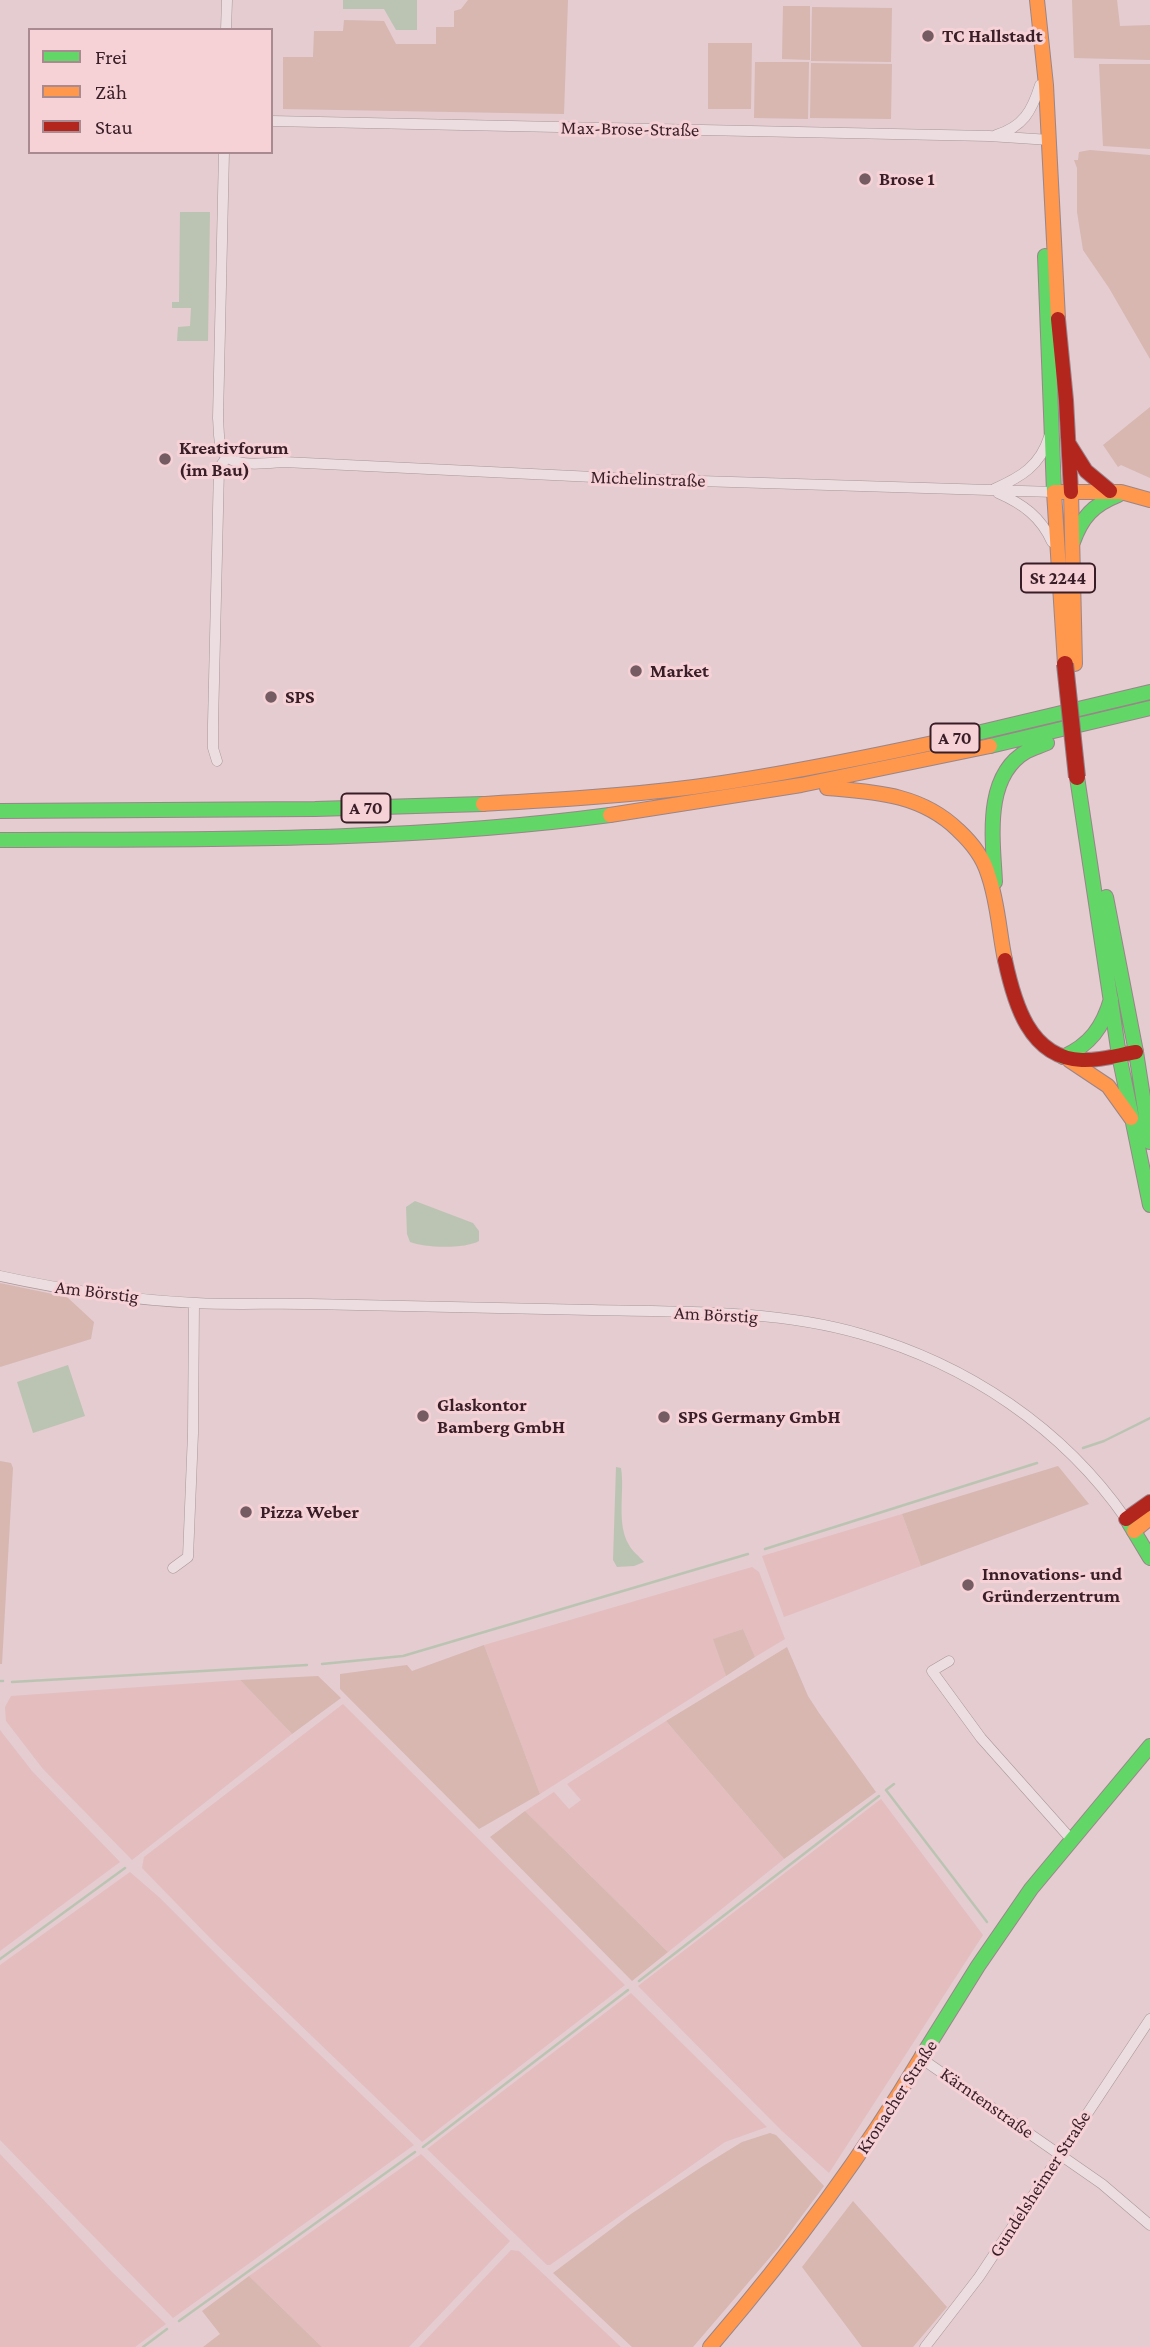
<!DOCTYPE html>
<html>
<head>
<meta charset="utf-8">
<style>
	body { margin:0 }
	#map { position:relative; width:1150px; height:2347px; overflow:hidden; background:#e4ccd0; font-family:"Crimson Pro",serif }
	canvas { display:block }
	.legend { position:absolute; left:28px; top:28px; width:245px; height:126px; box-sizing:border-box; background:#f6d2d7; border:2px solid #aa8a91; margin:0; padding:9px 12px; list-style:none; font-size:21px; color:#391e27 }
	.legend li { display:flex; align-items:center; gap:14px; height:35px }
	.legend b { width:35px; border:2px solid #aa8a91 }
</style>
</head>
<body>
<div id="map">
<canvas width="1150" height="2347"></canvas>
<ul class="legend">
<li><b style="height:9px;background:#63d668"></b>Frei</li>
<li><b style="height:9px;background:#ff974d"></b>Zäh</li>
<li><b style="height:9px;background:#b3261e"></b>Stau</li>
</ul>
</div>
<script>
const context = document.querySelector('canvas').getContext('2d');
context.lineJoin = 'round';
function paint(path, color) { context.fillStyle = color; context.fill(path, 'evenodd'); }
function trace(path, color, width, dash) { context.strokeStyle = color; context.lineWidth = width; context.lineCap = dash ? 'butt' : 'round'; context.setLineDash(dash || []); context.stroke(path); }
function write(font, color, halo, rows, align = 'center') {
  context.font = font + ' "Crimson Pro",serif'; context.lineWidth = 6; context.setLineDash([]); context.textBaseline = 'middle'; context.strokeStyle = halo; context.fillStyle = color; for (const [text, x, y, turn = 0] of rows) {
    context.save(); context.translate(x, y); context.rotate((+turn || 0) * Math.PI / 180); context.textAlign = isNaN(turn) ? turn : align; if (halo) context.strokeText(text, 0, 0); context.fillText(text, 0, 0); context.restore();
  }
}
paint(new Path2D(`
	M902 1514 921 1566 784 1617 762 1556Z
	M752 1567 759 1572 785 1639 755 1657 743 1629 714 1639 726 1676 540 1794 484 1645Z
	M240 1680 292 1734 132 1860 43 1769 6 1721 5 1707 11 1696Z
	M343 1704 625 1985 422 2142 212 1940 142 1868 144 1857Z
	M666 1721 784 1859 668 1952 525 1811 554 1792 569 1809 581 1800 567 1784Z
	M0 1730 32 1771 120 1862 0 1951Z
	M881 1799 983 1935 829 2173 782 2131 638 1986Z
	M130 1872 160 1898 242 1980 414 2145 173 2318 0 2140V1965Z
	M631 1993 767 2127 725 2142 550 2265H547L427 2149Z
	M0 2154 112 2272 166 2324 135 2347H0Z
	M421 2154 510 2241 409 2347H322L249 2276Z
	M511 2250 519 2251 621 2347H419Z`), '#e4bdbe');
paint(new Path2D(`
	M468 0H568L564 114 283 109V57H313L314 31H343L344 20 384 21 396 44H436V27H454V11L461 9Z
	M1072 0H1117L1120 26 1150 25V60L1074 58Z
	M783 6H810V60L782 59Z
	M812 7 892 8 891 62 811 61Z
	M708 43H752L751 109H708Z
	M755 62H809L808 119 754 118Z
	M811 63 892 64 891 119 810 118Z
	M1099 64H1150V149L1103 146Z
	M1090 150 1150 155V359L1109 288 1083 250 1077 212V168L1074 160H1078L1079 152Z
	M1150 407V478L1121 465 1118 467 1103 445Z
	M0 1283 67 1297 94 1322 91 1339 0 1367Z
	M0 1461 11 1463 13 1468 2 1664H0Z
	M1058 1466 1089 1504 921 1566 902 1514Z
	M743 1629 755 1657 726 1676 713 1639Z
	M484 1645 540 1794 479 1829 340 1689V1674L407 1665 412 1671Z
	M787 1647 808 1696 819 1713 876 1792 784 1859 666 1721Z
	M318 1676 341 1698 292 1734 240 1680Z
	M525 1811 668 1952 632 1981 490 1837Z
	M770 2133 776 2135 824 2186 778 2248 693 2347H632L553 2273 631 2214 703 2166 742 2142Z
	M853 2201 947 2307 913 2347H862L802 2267Z
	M249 2276 322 2347H203L220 2334 202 2311Z`), '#d7b7b0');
paint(new Path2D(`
	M343 0H417V30H396L384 9H343Z
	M180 212H210L208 341H177L178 327 190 326 191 308H172V302H179Z
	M415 1201 473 1223 479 1231V1241C465 1249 425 1248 410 1242L407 1234 406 1207Z
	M68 1365 85 1416 33 1433 17 1382Z
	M616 1467 621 1468C625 1492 616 1523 629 1545 632 1551 639 1556 644 1562L634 1566 617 1567 613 1560Z`), '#bbc4b2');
trace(new Path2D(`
	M1083 1448 1104 1441 1150 1418
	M765 1549 1037 1463
	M322 1664 403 1656 748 1554
	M0 1681H3
	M12 1682 307 1665
	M894 1784 886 1790 987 1922
	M0 1959 125 1868
	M639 1981 879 1796
	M423 2147 628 1990
	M179 2321 415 2152
	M143 2347 167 2329`), '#bbc4b2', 2.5);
const street = new Path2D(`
	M226 30 227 0
	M271 121 989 136 1050 140
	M996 135C1023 127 1032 111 1040 85
	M224 152 218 418C219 428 218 441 222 451 231 469 267 463 284 462L635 479 1054 492
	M994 489C1021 477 1040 466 1049 437
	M998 493C1023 504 1041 517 1052 542
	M217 761 213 748V724L219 468 227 457
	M0 1276C64 1290 130 1300 196 1303 234 1305 272 1303 310 1304 404 1306 498 1308 592 1310 681 1312 774 1309 861 1334 967 1364 1063 1428 1126 1519
	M173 1568 188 1557 193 1433 194 1303
	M949 1661 932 1671 981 1738 1070 1838
	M922 2059 1102 2184 1150 2225
	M925 2347 979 2277 1150 2019`);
const fast = new Path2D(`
	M1045 256 1054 492
	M1073 542C1082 517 1093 505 1118 495
	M956 738 1150 692
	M990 746 1150 708
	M1077 777 1119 1055 1150 1205
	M0 811 315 809 483 804
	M0 840C203 839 408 842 610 815
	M995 882C993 840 983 776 1027 751 1033 748 1040 746 1047 743
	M1106 897 1136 1052 1150 1142
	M1063 1057C1090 1045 1103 1027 1111 999
	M1129 1523 1150 1558
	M922 2056 978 1966 1031 1889 1150 1746`);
const slow = new Path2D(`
	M1037 0 1046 85 1058 319
	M1071 492H1121L1150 500
	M1065 664 1054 492H1071L1075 664
	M827 788C875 792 921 794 958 830 971 842 983 857 988 874 998 902 999 932 1005 960
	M483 804C553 800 624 796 694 787 782 775 869 757 956 738
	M610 815 801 785 990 746
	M1069 1060 1108 1086 1131 1118
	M1134 1531 1150 1518
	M710 2347C789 2255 860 2160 922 2056`);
const jam = new Path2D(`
	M1058 319 1066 400 1071 492
	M1069 444 1086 471 1110 491
	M1005 960C1014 1002 1029 1058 1082 1060 1100 1061 1118 1055 1136 1052
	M1126 1519 1150 1502`);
trace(street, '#a9969a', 11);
trace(fast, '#99858a', 16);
trace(slow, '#99858a', 16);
trace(jam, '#99858a', 16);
trace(street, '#ecdee0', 10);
trace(fast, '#63d668', 14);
trace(slow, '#ff974d', 14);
trace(jam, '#b3261e', 14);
const jamBridge = new Path2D(`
	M1065 664 1077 777`);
trace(jamBridge, '#8f7c81', 18, []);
trace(jamBridge, '#b3261e', 16);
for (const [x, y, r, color] of [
	[928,36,7,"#755b62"],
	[865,179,7,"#755b62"],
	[165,459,7,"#755b62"],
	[636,671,7,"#755b62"],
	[271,697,7,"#755b62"],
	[423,1416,7,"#755b62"],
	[664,1417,7,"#755b62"],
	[246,1512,7,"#755b62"],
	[968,1585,7,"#755b62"]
]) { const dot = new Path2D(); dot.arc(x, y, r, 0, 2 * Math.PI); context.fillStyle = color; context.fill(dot); trace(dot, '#f6d2d7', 2.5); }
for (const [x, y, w] of [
	[1058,578,74],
	[955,738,49],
	[366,808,49]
]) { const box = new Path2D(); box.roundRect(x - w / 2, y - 14.5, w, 29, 5); context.fillStyle = '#f6d2d7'; context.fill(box); trace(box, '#391e27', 2); }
write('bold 18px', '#391e27', null, [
	["St 2244",1058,578],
	["A 70",955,738],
	["A 70",366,808]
]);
write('bold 19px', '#391e27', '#f6d2d7', [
	["TC Hallstadt",942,36],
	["Brose 1",879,179],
	["Kreativforum",179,448],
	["(im Bau)",179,470],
	["Market",650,671],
	["SPS",285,697],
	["Glaskontor",437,1405],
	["Bamberg GmbH",437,1427],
	["SPS Germany GmbH",678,1417],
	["Pizza Weber",260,1512],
	["Innovations- und",982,1574],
	["Gründerzentrum",982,1596]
], 'left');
write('19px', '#391e27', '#f6d2d7', [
	["Max-Brose-Straße",630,129,1],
	["Michelinstraße",648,479,2],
	["Am Börstig",97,1292,7],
	["Am Börstig",716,1315,3],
	["Kronacher Straße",897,2097,-57],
	["Kärntenstraße",987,2103,35],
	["Gundelsheimer Straße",1040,2184,-57]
]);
</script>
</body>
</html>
